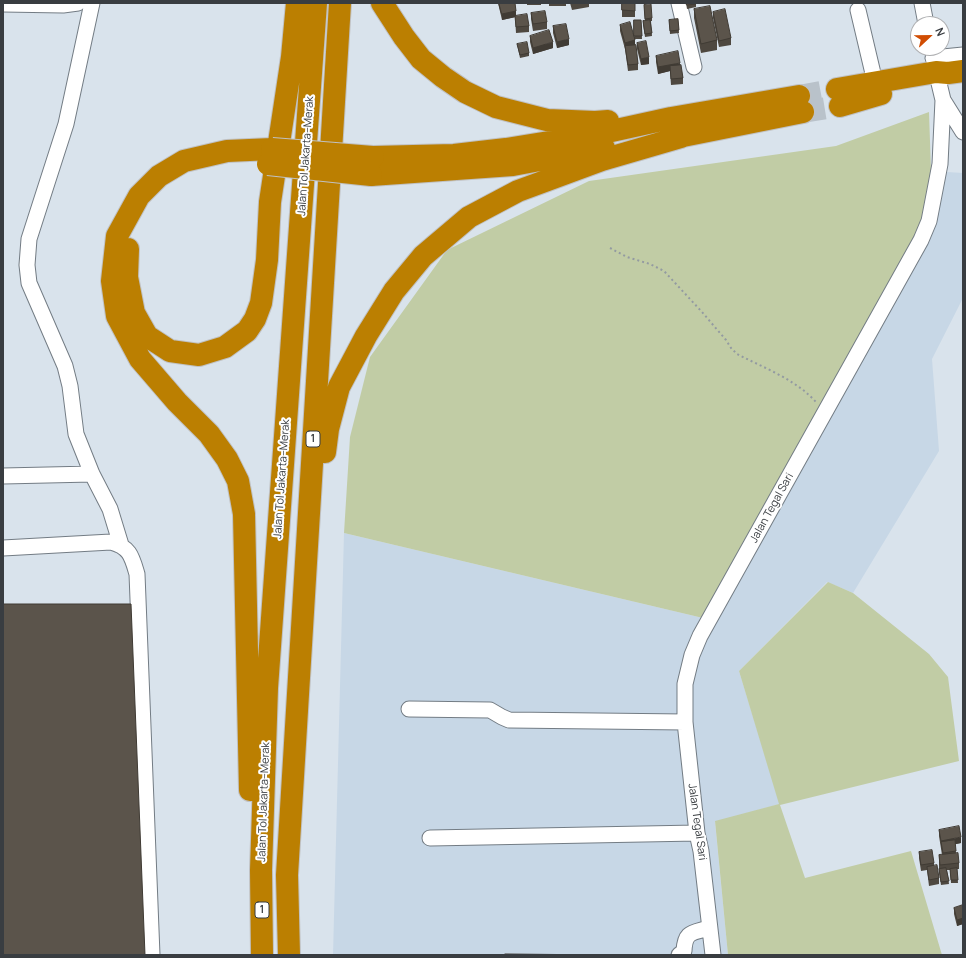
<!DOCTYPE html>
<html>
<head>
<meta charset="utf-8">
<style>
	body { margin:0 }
	#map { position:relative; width:966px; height:958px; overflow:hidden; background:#d9e3ec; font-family:Manrope,sans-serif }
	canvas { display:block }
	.frame { position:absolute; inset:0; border:4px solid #393d41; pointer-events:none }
	.north { position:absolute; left:910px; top:16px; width:40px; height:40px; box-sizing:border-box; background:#fff; border:1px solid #b0b1b3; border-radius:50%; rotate:68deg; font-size:11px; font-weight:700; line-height:16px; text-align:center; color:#393d41 }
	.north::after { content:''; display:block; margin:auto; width:14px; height:18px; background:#d14d03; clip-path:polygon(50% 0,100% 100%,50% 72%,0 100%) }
</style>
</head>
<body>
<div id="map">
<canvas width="966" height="958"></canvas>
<div class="frame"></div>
<div class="north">N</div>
</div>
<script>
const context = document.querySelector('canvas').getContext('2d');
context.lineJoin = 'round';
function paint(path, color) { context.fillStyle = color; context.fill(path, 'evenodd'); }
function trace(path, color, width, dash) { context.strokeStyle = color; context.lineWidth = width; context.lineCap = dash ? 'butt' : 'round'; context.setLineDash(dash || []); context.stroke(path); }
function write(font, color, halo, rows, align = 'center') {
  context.font = font + ' Manrope,sans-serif'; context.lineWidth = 4; context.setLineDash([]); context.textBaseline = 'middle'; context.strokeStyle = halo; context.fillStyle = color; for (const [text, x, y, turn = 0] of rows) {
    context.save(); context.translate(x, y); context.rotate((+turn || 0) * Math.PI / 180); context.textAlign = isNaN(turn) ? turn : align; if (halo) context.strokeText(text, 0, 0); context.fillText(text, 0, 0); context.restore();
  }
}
paint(new Path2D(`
	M931 171 963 173V298L932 359 939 451 853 593 827 582 739 671 780 804 715 822 728 955H333L344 533 703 618Z`), '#c7d7e6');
paint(new Path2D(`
	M929 112 931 171 922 228 703 618 344 533 350 437 370 357 447 250 589 181 836 146Z
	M828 582 853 593 929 654 948 677 959 761 780 805 805 878 911 851 942 955H728L715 821 779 804 739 671Z`), '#c1cca5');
trace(new Path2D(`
	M799 96 837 89
	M803 112 840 106`), '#b9c2ca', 22, [22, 11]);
const minor = new Path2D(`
	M92 3 66 124 29 239 27 265 29 283 65 366 70 386 76 434 92 474 110 509 121 545
	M679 3 694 67
	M922 3 926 24
	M3 4 63 5 78 3
	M858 10 875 82
	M933 58 963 55
	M943 100 963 132
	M3 476 92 474
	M3 548 111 542C130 547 132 557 137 574L152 955
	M409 709 490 710 502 717 509 720 685 722
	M430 838 697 833
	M679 955 684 951C685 931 692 933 709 928
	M713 955 701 851 697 833 685 722V684L692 655 700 636 921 240 929 221 940 164 943 100 938 79`);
const highway = new Path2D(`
	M382 3 404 37 421 59 443 77 465 92 496 107 547 120 595 122 608 121
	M837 89 936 72 948 73 963 71
	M840 106 881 94
	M668 139 803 112
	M373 157 454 155 506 149 598 134 671 118 799 96
	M371 175 513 165 604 148
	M128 249 127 277 134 313 147 336 170 351 199 355 225 347 247 331 255 319 261 303 267 260 270 202 292 57 297 3
	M325 452 328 429 339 387 366 336 394 291 423 256 469 217 518 191 602 160 681 137
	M250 790 244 514 238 481 227 459 209 434 177 402 140 359 117 316 112 281 117 236 139 196 159 176 184 161 227 151 272 149
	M262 955 261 870 267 688 316 3
	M289 955 287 875 340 3`);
trace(minor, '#737c84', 17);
trace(highway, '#c0c1c2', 24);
trace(new Path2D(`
	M610 248 627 257 650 264 664 271 702 312 726 340 731 348 737 354C764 368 795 379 816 402`), '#939aa1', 2, [2, 3]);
trace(minor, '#fff', 15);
trace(highway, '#bb7f01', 22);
const highwayBridge = new Path2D(`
	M272 149 373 157
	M268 164 371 175`);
trace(highwayBridge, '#c0c1c2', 24, []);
trace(highwayBridge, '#bb7f01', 22);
paint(new Path2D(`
	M498 3H515L516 16 529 26V32L516 33 515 17 502 20Z
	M527 3H541V5H527Z
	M549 3H566V6H549Z
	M570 3H589V7L572 10Z
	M622 3H635V17H622Z
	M686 3H696V7L687 9Z
	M644 5 652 18V21H651L652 36 645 37 643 24V21H645Z
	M694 9 717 40V50L701 53 694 18Z
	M713 12 731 38V45L719 47 713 18Z
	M531 13 547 22V29L533 31 531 19Z
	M678 19 679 33 670 34 669 20Z
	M641 20 642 39H635V45L638 64V70L628 71 625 49 620 31V25L634 37Z
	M553 26 569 45 557 48 553 33Z
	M530 36 553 48 533 54 530 42Z
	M637 43 649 64 641 65 637 49Z
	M517 44 529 53V56L520 58Z
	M656 56 680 65 683 78V84L671 85 670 71 658 74 656 62Z
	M939 830 961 843 955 844 956 853 959 863V869H957L958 883H951L950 870H947L949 884 941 885 939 872V855H942L939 836Z
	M919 852 934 863V865L939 878V884L929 886 927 870 921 871 919 858Z
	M963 905V924L957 926 954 914V908Z`), '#4e4840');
paint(new Path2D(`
	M516 11V17L502 20V14Z
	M569 39V45L557 48V42Z
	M635 40V46H625V49V43Z
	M553 42V48L533 54V48Z
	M649 57V64L641 65V59Z
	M680 63V69L670 66V71L658 74V67Z
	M961 837V843L942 847 941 841Z
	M963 918V924L957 926V920Z`), '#403b34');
const building = new Path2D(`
	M499 3H515L516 11 502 14Z
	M622 3H635V11L622 10Z
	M686 3H696V4L687 5Z
	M651 4 652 18 645 19 644 5Z
	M710 6 717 40 701 44 694 9Z
	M725 9 731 38 719 41 713 12Z
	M545 11 547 22 533 24 531 13Z
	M527 14 529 26 516 27 515 16Z
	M678 19 679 30 670 31 669 20Z
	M634 20H641L642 36H634Z
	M650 20 652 33 645 34 643 21Z
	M630 22 635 40 625 43 620 25Z
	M566 24 569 39 557 42 553 26Z
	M549 30 553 42 533 48 530 36Z
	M646 41 649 57 641 59 637 43Z
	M527 42 529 53 520 55 517 44Z
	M636 45 638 64 628 65 625 46Z
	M678 51 680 63 658 67 656 56Z
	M681 65 683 78 671 79 670 66Z
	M3 604H131L145 955H3Z
	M959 826 961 837 941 841 939 830Z
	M955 840 956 851 943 853 941 842Z
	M932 850 934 863 921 865 919 852Z
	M958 853 959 863 940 865 939 855Z
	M937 865 939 878 929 880 927 867Z
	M946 868 949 881 941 882 939 869Z
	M957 868 958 880H951L950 869Z
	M963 905V918L957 920 954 908Z
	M505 954 607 955H505Z`);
paint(building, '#5b544b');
trace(building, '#403b34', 1);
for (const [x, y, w] of [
	[313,439,14],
	[262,910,14]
]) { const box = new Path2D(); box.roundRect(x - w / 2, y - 8, w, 16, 3); context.fillStyle = '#fff'; context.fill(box); trace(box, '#393d41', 1); }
write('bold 10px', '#393d41', null, [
	["1",313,439],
	["1",262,910]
]);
write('11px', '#393d41', '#fff', [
	["Jalan Tol Jakarta–Merak",306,156,-86],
	["Jalan Tol Jakarta–Merak",282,479,-86],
	["Jalan Tegal Sari",772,508,-61],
	["Jalan Tol Jakarta–Merak",264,802,-88],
	["Jalan Tegal Sari",697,822,82]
]);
</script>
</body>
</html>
